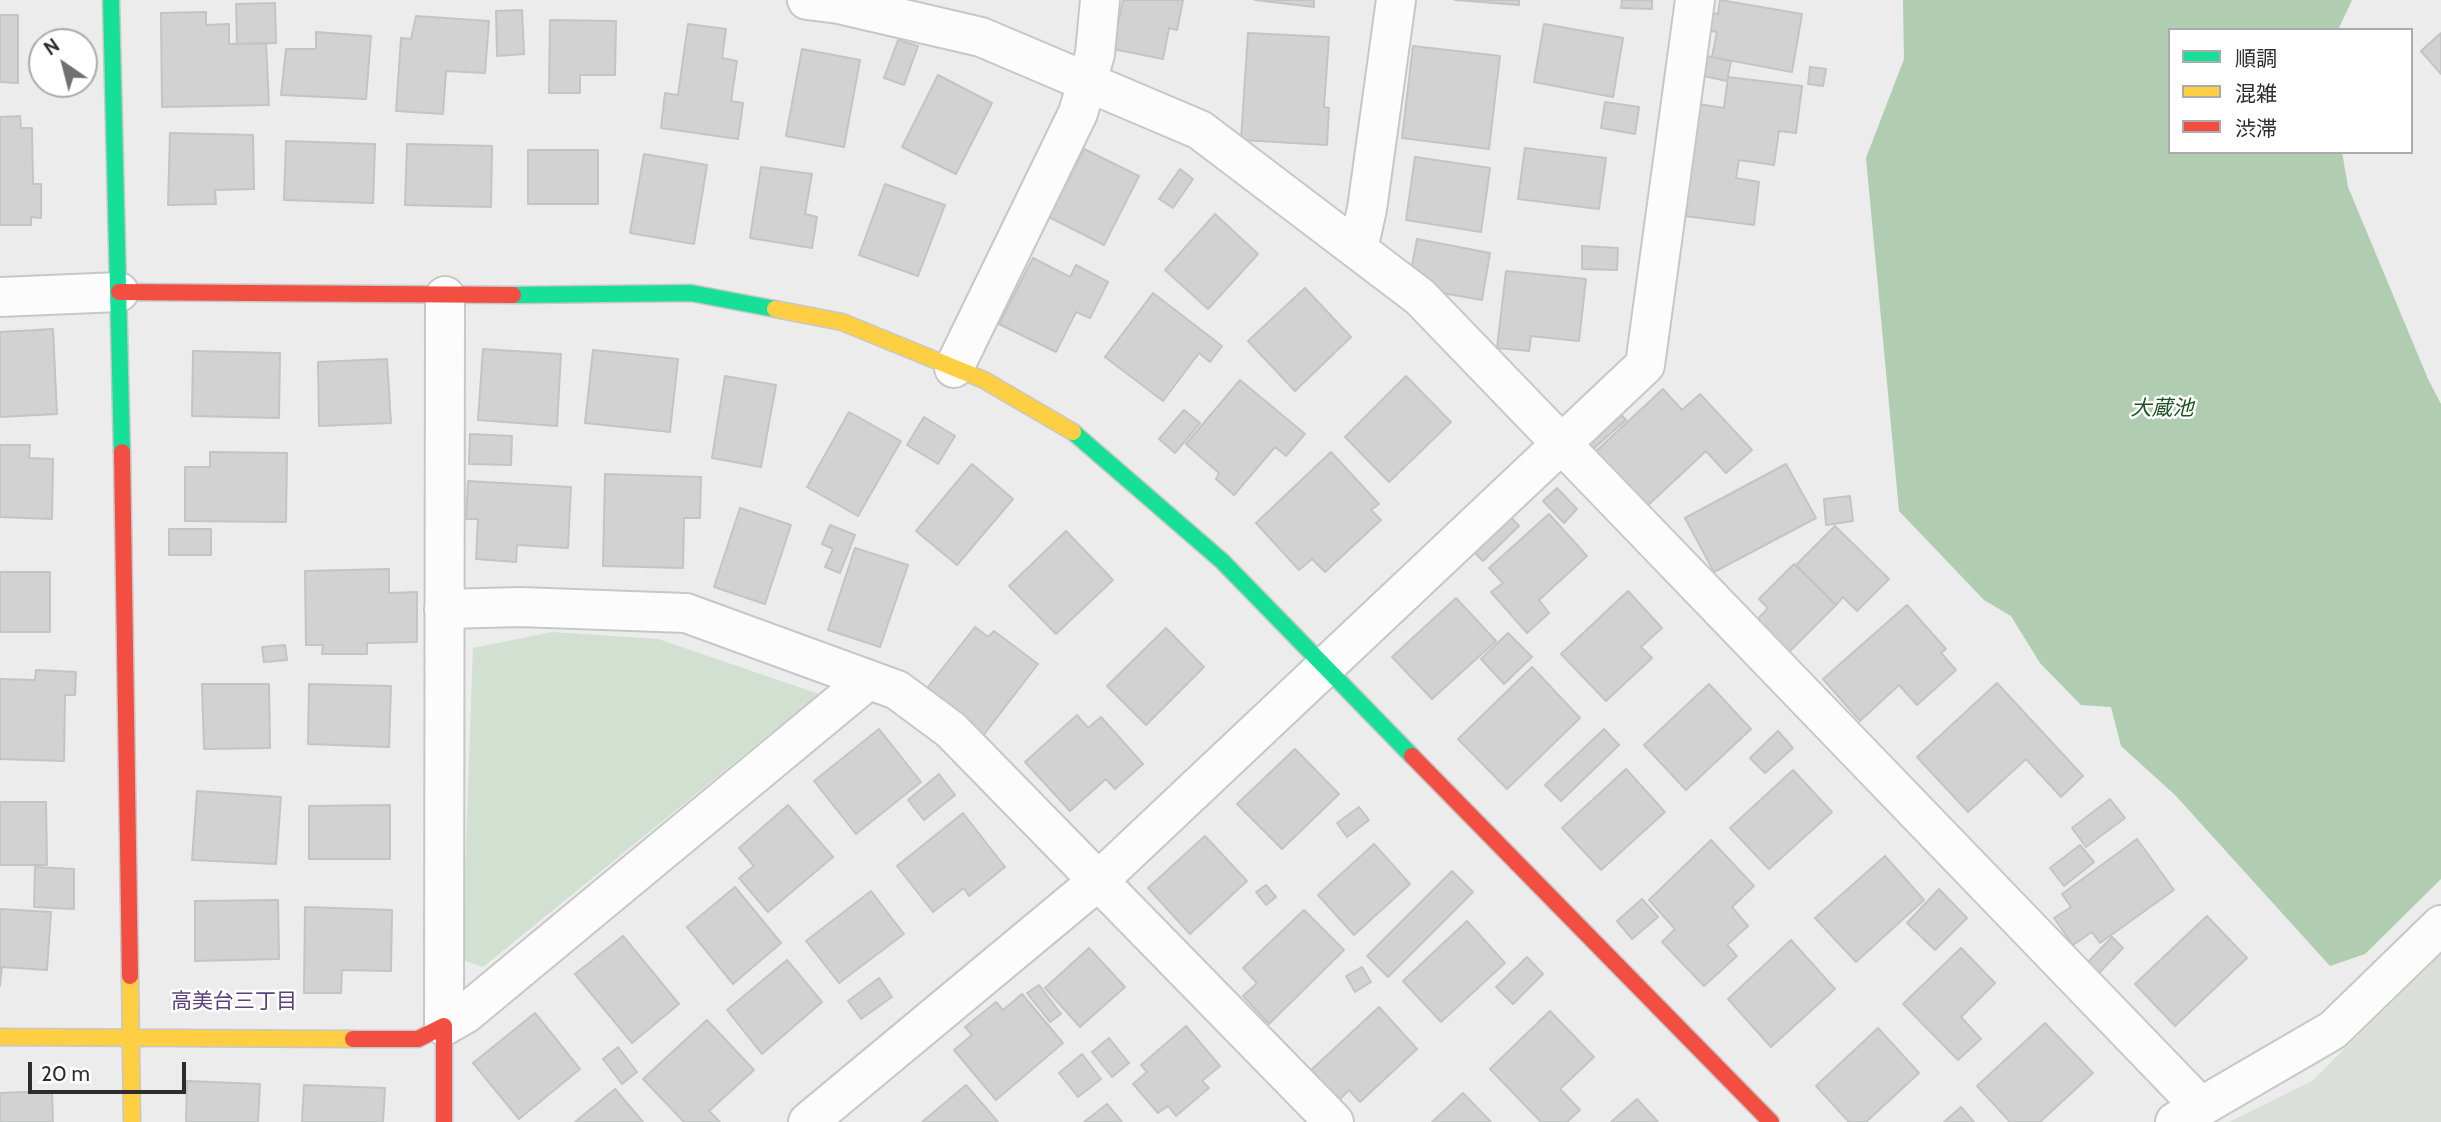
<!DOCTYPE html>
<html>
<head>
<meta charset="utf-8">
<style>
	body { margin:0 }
	#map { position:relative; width:2441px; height:1122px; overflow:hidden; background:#ebeceb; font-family:Cabin,"Noto Sans JP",sans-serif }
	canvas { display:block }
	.legend { position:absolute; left:2168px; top:28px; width:245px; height:126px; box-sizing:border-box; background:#fff; border:2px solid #ababab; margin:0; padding:9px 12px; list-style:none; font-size:21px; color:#2c2d2c }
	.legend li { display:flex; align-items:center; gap:14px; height:35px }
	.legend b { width:35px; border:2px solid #ababab }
	.north { position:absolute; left:28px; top:28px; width:70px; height:70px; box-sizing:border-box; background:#fff; border:2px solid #ababab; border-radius:50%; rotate:325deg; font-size:19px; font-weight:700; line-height:28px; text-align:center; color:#2c2d2c }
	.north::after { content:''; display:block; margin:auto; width:24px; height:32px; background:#6f706f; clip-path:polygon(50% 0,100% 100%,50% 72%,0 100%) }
	.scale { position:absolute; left:28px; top:1062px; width:158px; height:32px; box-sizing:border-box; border:4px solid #2c2d2c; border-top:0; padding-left:9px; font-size:21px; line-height:24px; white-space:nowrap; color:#2c2d2c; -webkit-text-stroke:5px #fff; paint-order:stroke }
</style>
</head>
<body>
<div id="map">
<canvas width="2441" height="1122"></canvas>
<ul class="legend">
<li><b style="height:9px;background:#16e098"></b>順調</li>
<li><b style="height:9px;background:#ffcf43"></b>混雑</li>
<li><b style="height:9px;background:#f24e42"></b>渋滞</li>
</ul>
<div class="north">N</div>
<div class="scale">20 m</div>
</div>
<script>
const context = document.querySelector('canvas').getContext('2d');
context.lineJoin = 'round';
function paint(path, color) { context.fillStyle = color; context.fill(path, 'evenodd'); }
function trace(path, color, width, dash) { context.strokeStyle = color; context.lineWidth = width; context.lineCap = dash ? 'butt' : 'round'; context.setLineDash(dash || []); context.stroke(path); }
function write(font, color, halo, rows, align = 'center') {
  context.font = font + ' Cabin,"Noto Sans JP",sans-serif'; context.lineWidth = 5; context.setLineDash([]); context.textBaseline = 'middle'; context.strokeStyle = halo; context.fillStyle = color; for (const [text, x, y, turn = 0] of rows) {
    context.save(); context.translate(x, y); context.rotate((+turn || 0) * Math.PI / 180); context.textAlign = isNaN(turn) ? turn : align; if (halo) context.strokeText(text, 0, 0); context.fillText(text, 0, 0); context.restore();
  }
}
paint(new Path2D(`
	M2441 954V1122H2229L2312 1081Z`), '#dadfda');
paint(new Path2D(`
	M552 632 658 639 819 694 483 967 462 960 473 648Z`), '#d1e0d1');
paint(new Path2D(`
	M1903 0H2352L2338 30H2170V152H2342L2348 187 2428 379 2441 404V879L2365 954 2330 966 2175 795 2121 746 2111 707 2081 705 2040 663 2011 616 1984 600 1899 511 1866 158 1904 59Z`), '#b0ccb1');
const building = new Path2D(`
	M1123 0H1183L1177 30 1169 28 1163 59 1113 49Z
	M1255 0H1314V7Z
	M1455 0H1519V5Z
	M1622 0H1652V9L1621 8Z
	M1720 0 1802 14 1792 72 1712 57 1717 32 1699 29 1703 11 1718 14Z
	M275 3 276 43 237 44 236 4Z
	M522 10 524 54 497 56 496 11Z
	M206 12V25L229 24V44L266 43 269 105 162 107 161 13Z
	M0 15H18V83L0 82Z
	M416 16 489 21 485 73 446 71 443 114 396 111 401 38 411 39Z
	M550 20 616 21 615 75H580V93H549Z
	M688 24 726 29 722 58 737 61 731 101 743 103 738 139 661 128 665 93 678 95Z
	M1544 24 1623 38 1613 97 1534 82Z
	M316 32 371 36 366 99 281 95 286 49H316Z
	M1248 33 1329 37 1324 107 1329 108 1327 145 1241 140Z
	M2441 33V74L2421 51Z
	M898 40 918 46 904 85 884 78Z
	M1413 46 1500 56 1489 149 1402 138Z
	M802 49 860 60 844 147 786 136Z
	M1693 53 1731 61 1727 81 1689 73Z
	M1810 67 1826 69 1823 86 1808 84Z
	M938 75 992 103 956 174 902 147Z
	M1728 77 1802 86 1796 133 1779 131 1774 165 1739 160 1736 178 1759 182 1754 225 1678 215 1692 103 1724 108Z
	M1605 102 1639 107 1635 134 1601 128Z
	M20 116 21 128H32L33 184H41V218L31 217V225H0V117Z
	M170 133 253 135 254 189 215 190 216 204 168 205Z
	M286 141 375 144 373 203 284 200Z
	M407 144 492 146 491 207 405 205Z
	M1525 148 1606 158 1599 209 1518 199Z
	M1084 149 1139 176 1104 245 1049 217Z
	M528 150H598V204H528Z
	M644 154 707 165 694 244 630 233Z
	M1415 157 1490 168 1481 232 1406 220Z
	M761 167 812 174 805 214 817 217 812 248 750 238Z
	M1180 169 1193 179 1173 208 1159 199Z
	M885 184 945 205 918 276 859 255Z
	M1215 214 1258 254 1208 309 1165 270Z
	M1417 239 1490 253 1482 300 1408 287Z
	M1582 246 1618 248 1617 270 1582 269Z
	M1033 258 1070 277 1076 265 1108 282 1090 318 1076 312 1056 352 999 324Z
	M1506 271 1586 279 1579 341 1531 336 1529 351 1497 348Z
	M1305 288 1351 337 1295 391 1248 341Z
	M1153 293 1222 346 1210 362 1199 353 1163 401 1105 357Z
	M53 329 57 414 0 417V332Z
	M483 349 561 354 557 426 478 420Z
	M593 350 678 359 670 432 585 423Z
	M193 351 280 353 279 418 192 416Z
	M387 359 391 423 319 426 318 362Z
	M725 376 776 385 761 467 712 458Z
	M1406 376 1451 422 1389 482 1345 437Z
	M1240 380 1305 434 1286 456 1275 447 1234 495 1216 479 1219 473 1186 444Z
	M1663 389 1682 410 1700 394 1752 450 1726 473 1706 451 1644 509 1593 454Z
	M1611 403 1626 420 1592 450 1577 433Z
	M1184 410 1200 423 1175 453 1159 439Z
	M849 412 901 441 858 516 807 487Z
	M924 417 955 436 938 464 907 445Z
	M470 434 512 436 511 465 469 464Z
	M0 445H30L29 458 53 459 52 519 0 517Z
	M210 452 287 453 286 522 185 521V467H210Z
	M1331 452 1379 504 1371 510 1381 520 1325 572 1312 559 1299 570 1256 523Z
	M972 464 1013 499 957 565 916 531Z
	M1786 464 1816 518 1714 572 1685 518Z
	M605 474 701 477 700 518H684L683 568 603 566Z
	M468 481 571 487 568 548 517 545 516 562 476 559 478 519H466Z
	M1557 488 1577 509 1564 523 1543 501Z
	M1850 496 1853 521 1826 525 1824 499Z
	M740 508 791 525 765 604 714 587Z
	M1508 514 1519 526 1483 561 1472 550Z
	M1549 514 1587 556 1539 600 1549 613 1527 633 1491 592 1503 583 1489 568Z
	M830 525 855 535 840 573 825 567 833 549 822 544Z
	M1835 526 1889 579 1857 611 1843 597 1836 605 1796 565Z
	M169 529H211V555H169Z
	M1066 531 1113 580 1056 634 1009 586Z
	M855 548 908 565 880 647 828 630Z
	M1794 564 1836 605 1788 653 1756 621 1768 608 1759 599Z
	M389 569V593L417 592V642L367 643V654H322L323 645H306L305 571Z
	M0 572H50V632H0Z
	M1628 591 1662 628 1641 647 1652 658 1606 701 1561 654Z
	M1456 598 1496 641 1432 699 1392 657Z
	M1907 605 1946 649 1941 653 1956 670 1917 705 1899 685 1860 721 1823 679Z
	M975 627 988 637 994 631 1038 664 982 737 924 692Z
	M1166 628 1204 667 1146 725 1107 686Z
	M1508 633 1532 657 1504 684 1481 659Z
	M285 645 287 660 264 662 262 647Z
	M1532 667 1580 718 1507 789 1458 739Z
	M36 670 76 672 75 695H65L64 761 0 759V679L35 680Z
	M1997 683 2083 776 2061 797 2026 759 1968 812 1917 757Z
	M202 684H269L270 748 204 749Z
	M309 684 391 686 389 747 308 744Z
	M1709 684 1751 729 1686 790 1644 745Z
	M1077 715 1088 728 1101 717 1143 764 1115 789 1106 779 1070 811 1025 762Z
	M879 729 921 782 856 834 814 781Z
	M1604 729 1619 745 1561 801 1545 785Z
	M1778 731 1793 748 1765 773 1750 758Z
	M1295 749 1339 794 1282 849 1237 804Z
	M1626 769 1665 812 1601 870 1562 828Z
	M1793 770 1832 812 1769 869 1730 828Z
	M939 774 955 795 924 820 908 800Z
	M197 791 281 797 276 864 192 860Z
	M2110 799 2125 818 2086 847 2072 828Z
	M0 802H46L47 865H0Z
	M390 805V859H309V806Z
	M788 805 833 857 768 912 739 878 754 866 739 848Z
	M1359 807 1369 820 1347 837 1337 823Z
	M963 813 1005 867 969 896 964 888 933 912 897 866Z
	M1205 836 1247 881 1190 934 1148 888Z
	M2137 839 2174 890 2100 943 2092 932 2073 945 2054 918 2071 907 2062 894Z
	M1711 840 1754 886 1732 907 1748 926 1727 945 1737 956 1704 986 1662 942 1675 929 1649 900Z
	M1374 844 1410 884 1354 935 1318 895Z
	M2080 845 2094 862 2064 886 2050 868Z
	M1885 856 1924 900 1856 962 1815 918Z
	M35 867 74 869V909L34 907Z
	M1452 871 1473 892 1388 977 1367 956Z
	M1266 885 1276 897 1266 905 1256 892Z
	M735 887 781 943 733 984 687 927Z
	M1939 889 1967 918 1935 950 1907 923Z
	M871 891 904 934 839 983 806 941Z
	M1642 899 1658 917 1632 939 1617 921Z
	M278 900 279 959 195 961V901Z
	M305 907 392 910 391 971 342 970 341 993H304Z
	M0 909 51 912 47 970 2 967 0 986Z
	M1304 910 1344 950 1269 1024 1243 996 1257 983 1243 968Z
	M2207 916 2247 958 2175 1026 2135 984Z
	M1467 921 1505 963 1441 1022 1403 981Z
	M623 936 679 1004 632 1043 575 974Z
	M2112 937 2123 948 2098 974 2087 963Z
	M1791 940 1835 989 1771 1047 1728 999Z
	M1089 948 1125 987 1080 1027 1045 988Z
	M1961 948 1995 983 1961 1017 1981 1039 1958 1060 1903 1004Z
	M1527 957 1543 974 1513 1004 1496 987Z
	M787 960 822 1002 762 1054 727 1010Z
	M1362 967 1371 982 1355 992 1346 976Z
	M879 978 892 997 861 1019 848 1001Z
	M1039 985 1061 1014 1050 1022 1027 993Z
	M1022 994 1063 1043 996 1100 954 1050 972 1035 965 1027 996 1002 1003 1010Z
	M1379 1007 1417 1049 1360 1102 1349 1090 1338 1101 1310 1071Z
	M1550 1011 1594 1057 1560 1089 1580 1110 1567 1122H1541L1490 1069Z
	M535 1013 580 1069 519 1119 473 1063Z
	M707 1020 754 1070 709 1111 720 1122H684L643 1079Z
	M2045 1023 2093 1073 2040 1122H2010L1977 1086Z
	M1186 1026 1220 1066 1202 1081 1209 1088 1176 1116 1168 1106 1158 1113 1133 1084 1147 1072 1141 1065Z
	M1878 1028 1919 1073 1866 1122H1849L1816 1086Z
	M1109 1038 1129 1063 1112 1077 1092 1052Z
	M618 1047 637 1072 622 1084 603 1059Z
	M1082 1054 1101 1079 1078 1097 1059 1073Z
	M187 1081 260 1084 258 1122H186Z
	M304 1085 385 1088 383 1122H302Z
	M966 1085 998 1122H922Z
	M615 1089 643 1122H575Z
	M52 1091 53 1122H0V1093Z
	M1463 1093 1491 1122H1432Z
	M1637 1099 1658 1122H1611Z
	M1107 1104 1122 1122H1084Z
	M1961 1107 1974 1122H1944Z`);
paint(building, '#d2d2d2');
trace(building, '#c3c4c4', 2);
const street = new Path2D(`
	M807 0 839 4 981 37 1200 130 1420 297 2201 1107
	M1358 249 1367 209 1396 0
	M445 296 444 1026 465 1014 868 680
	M0 297 119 292
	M954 368 1078 113 1095 54 1100 0
	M444 609 520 607 686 613 897 690 951 730 1334 1122
	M808 1122 1098 881 1645 365 1695 0
	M2175 1122 2333 1030 2441 925`);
const fast = new Path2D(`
	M111 0 122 452
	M513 295 691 293 775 309
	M1073 432 1222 561 1412 756`);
const slow = new Path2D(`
	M775 309 842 322 984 380 1073 432
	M130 976 132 1122
	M0 1037 353 1039`);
const jam = new Path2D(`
	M119 292 513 295
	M122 452 130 976
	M1412 756 1771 1122
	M353 1039H418L444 1026V1122`);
trace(street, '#c7c7c7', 42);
trace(fast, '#c7c7c7', 19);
trace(slow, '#c7c7c7', 19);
trace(jam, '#c7c7c7', 19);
trace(street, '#fcfcfc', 38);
trace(fast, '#16e098', 16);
trace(slow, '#ffcf43', 16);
trace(jam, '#f24e42', 16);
write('italic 21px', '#1b5322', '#fff', [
	["大蔵池",2162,409]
]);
write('21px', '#5c417d', '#fff', [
	["高美台三丁目",234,1002]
]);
</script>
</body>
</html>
